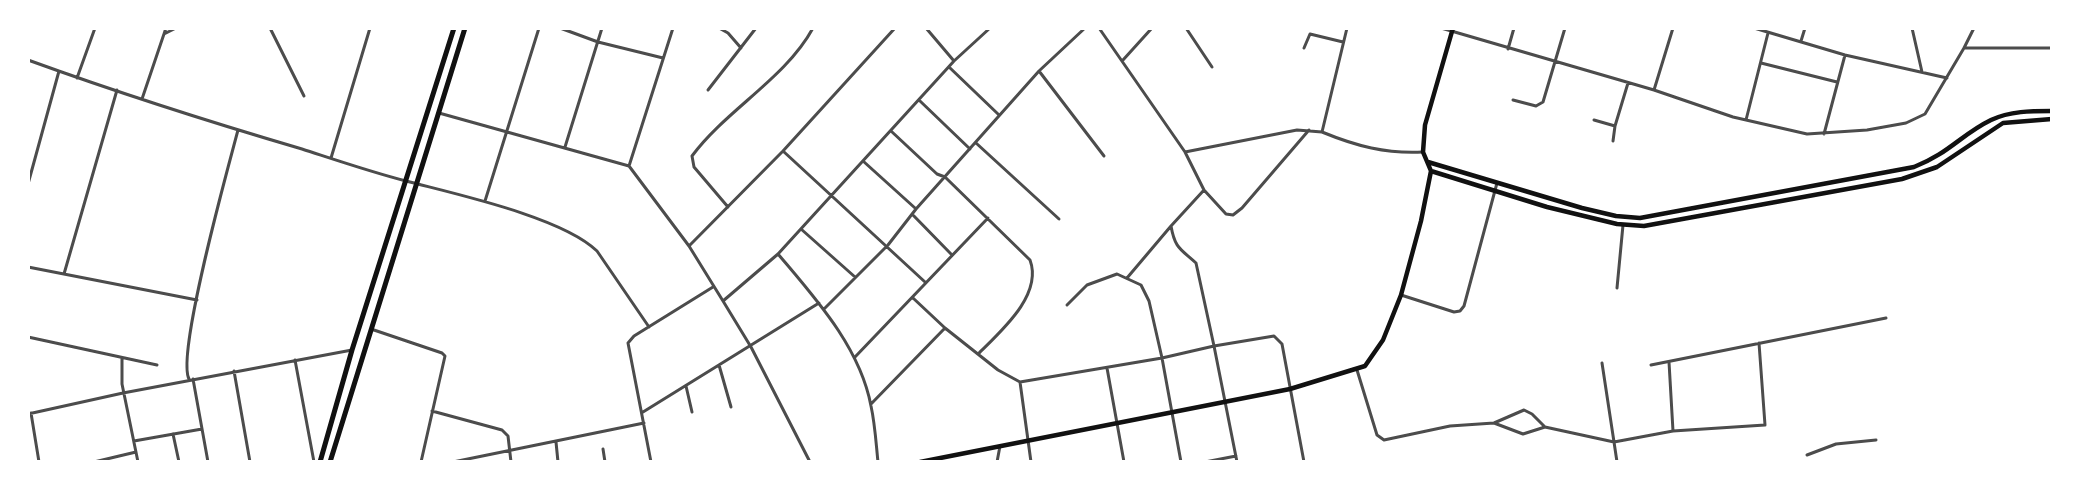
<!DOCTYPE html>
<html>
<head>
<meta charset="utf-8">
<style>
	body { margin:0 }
	#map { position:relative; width:2080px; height:490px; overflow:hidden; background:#fff; font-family:Merriweather,serif }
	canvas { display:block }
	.frame { position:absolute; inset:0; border:30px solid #fff; pointer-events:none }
</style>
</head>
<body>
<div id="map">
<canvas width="2080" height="490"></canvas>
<div class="frame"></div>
</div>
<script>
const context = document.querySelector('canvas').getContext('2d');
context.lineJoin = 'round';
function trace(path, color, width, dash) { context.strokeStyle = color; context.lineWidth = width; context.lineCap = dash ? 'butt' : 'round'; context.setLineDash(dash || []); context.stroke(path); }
trace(new Path2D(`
	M270 28 304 96
	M560 28 598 42 663 58
	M719 28 728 33 741 48
	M926 28 954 61
	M1085 28 1039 71 1104 156
	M1099 28 1185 152 1297 130 1322 132
	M1186 28 1212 67
	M1347 28 1322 132C1356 146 1386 154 1423 152
	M1441 28 1654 90 1673 28
	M1754 28 1845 55 1947 78
	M1912 28 1922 72
	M1974 28 1964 48H2052
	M164 34 176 28
	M1801 41 1805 28
	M1304 48 1310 34 1343 42
	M1508 49 1514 28
	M28 60C119 93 210 122 302 149 336 160 371 172 406 181 455 194 562 217 597 251L649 327
	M1123 60 1152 28
	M1761 63 1837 82
	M949 67 998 114
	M77 78 95 28
	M708 90 756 28
	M1654 90 1733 117 1807 134 1867 130 1906 123 1925 114 1964 48
	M142 99 166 28
	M1513 100 1536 106 1543 102 1565 28
	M920 101 970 149
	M439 113 629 166 689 246 723 301 751 347 810 462
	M1594 120 1615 126 1628 83
	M1746 120 1768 33
	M891 131 937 174 945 177 1030 260C1043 295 1001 331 978 354
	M1824 134 1845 55
	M1613 141 1615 126
	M976 143 1059 219
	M565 147 602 28
	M783 151 925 282
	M1185 152 1204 190 1226 214 1233 215 1242 208 1309 130
	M331 158 370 28
	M863 161 915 208
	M629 166 673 28
	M28 184 59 71
	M1204 190 1171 226C1175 249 1181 249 1196 263L1214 346 1274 336 1282 344 1304 462
	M485 201 539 28
	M728 207 694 167 692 156C726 110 786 78 813 28
	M912 214 952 255
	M801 229 855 277
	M689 246 783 151 895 28
	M778 254C815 298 860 347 871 406 875 424 876 443 878 462
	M28 267 197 300
	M64 274 117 90
	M1127 278 1171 226
	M1617 288 1623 225
	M1401 295 1454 312 1460 311 1464 306 1497 183
	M913 298 945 328 998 370 1020 382 1162 358 1149 301 1141 285 1117 274 1087 285 1067 305
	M723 301 778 254 954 61 990 28
	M824 309 888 245 916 209 1039 71
	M371 329 442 353 445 356 421 462
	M28 337 157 365
	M855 357 988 218
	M122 358V384L138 462
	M295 360 314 462
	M1669 362 1673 431
	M719 365 731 407
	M1651 365 1886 318
	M1107 368 1124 462
	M1357 370 1377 435 1384 440 1450 426 1494 423 1524 410 1532 414 1545 427 1614 442 1602 363
	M234 371 250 462
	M189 379C176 354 228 168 238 130
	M193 379 208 462
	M1020 382 1031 462
	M686 386 692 412
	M871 404 945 328
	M432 411 502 430 508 436 511 462
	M643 412 819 303
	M31 413 39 462
	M28 414 123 393 352 350
	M1494 423 1523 434 1545 427
	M173 434 179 462
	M134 441 202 429
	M556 442 558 462
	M603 449 605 462
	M1807 455 1836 444 1876 440
	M94 462 136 452
	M453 462 644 423
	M651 462 628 343 634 336 713 287
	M997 462 1000 446
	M1181 462 1162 358 1214 346 1237 462
	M1205 462 1236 456
	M1617 462 1614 442 1673 431 1765 425 1759 343`), '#4c4c4c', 3);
trace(new Path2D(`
	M1428 162 1582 208 1616 216 1640 218 1914 167C1948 154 1962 134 1991 120 2010 111 2031 111 2052 111
	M1431 171 1547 207 1617 224 1644 226 1902 179 1937 167 2003 123 2052 119
	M920 462 1290 389 1365 366 1383 340 1401 295 1421 221 1431 171 1423 152 1425 125 1453 28`), '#111', 4.5);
trace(new Path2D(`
	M320 462 352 350 454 28
	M330 462 465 28`), '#111', 5);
</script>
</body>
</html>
